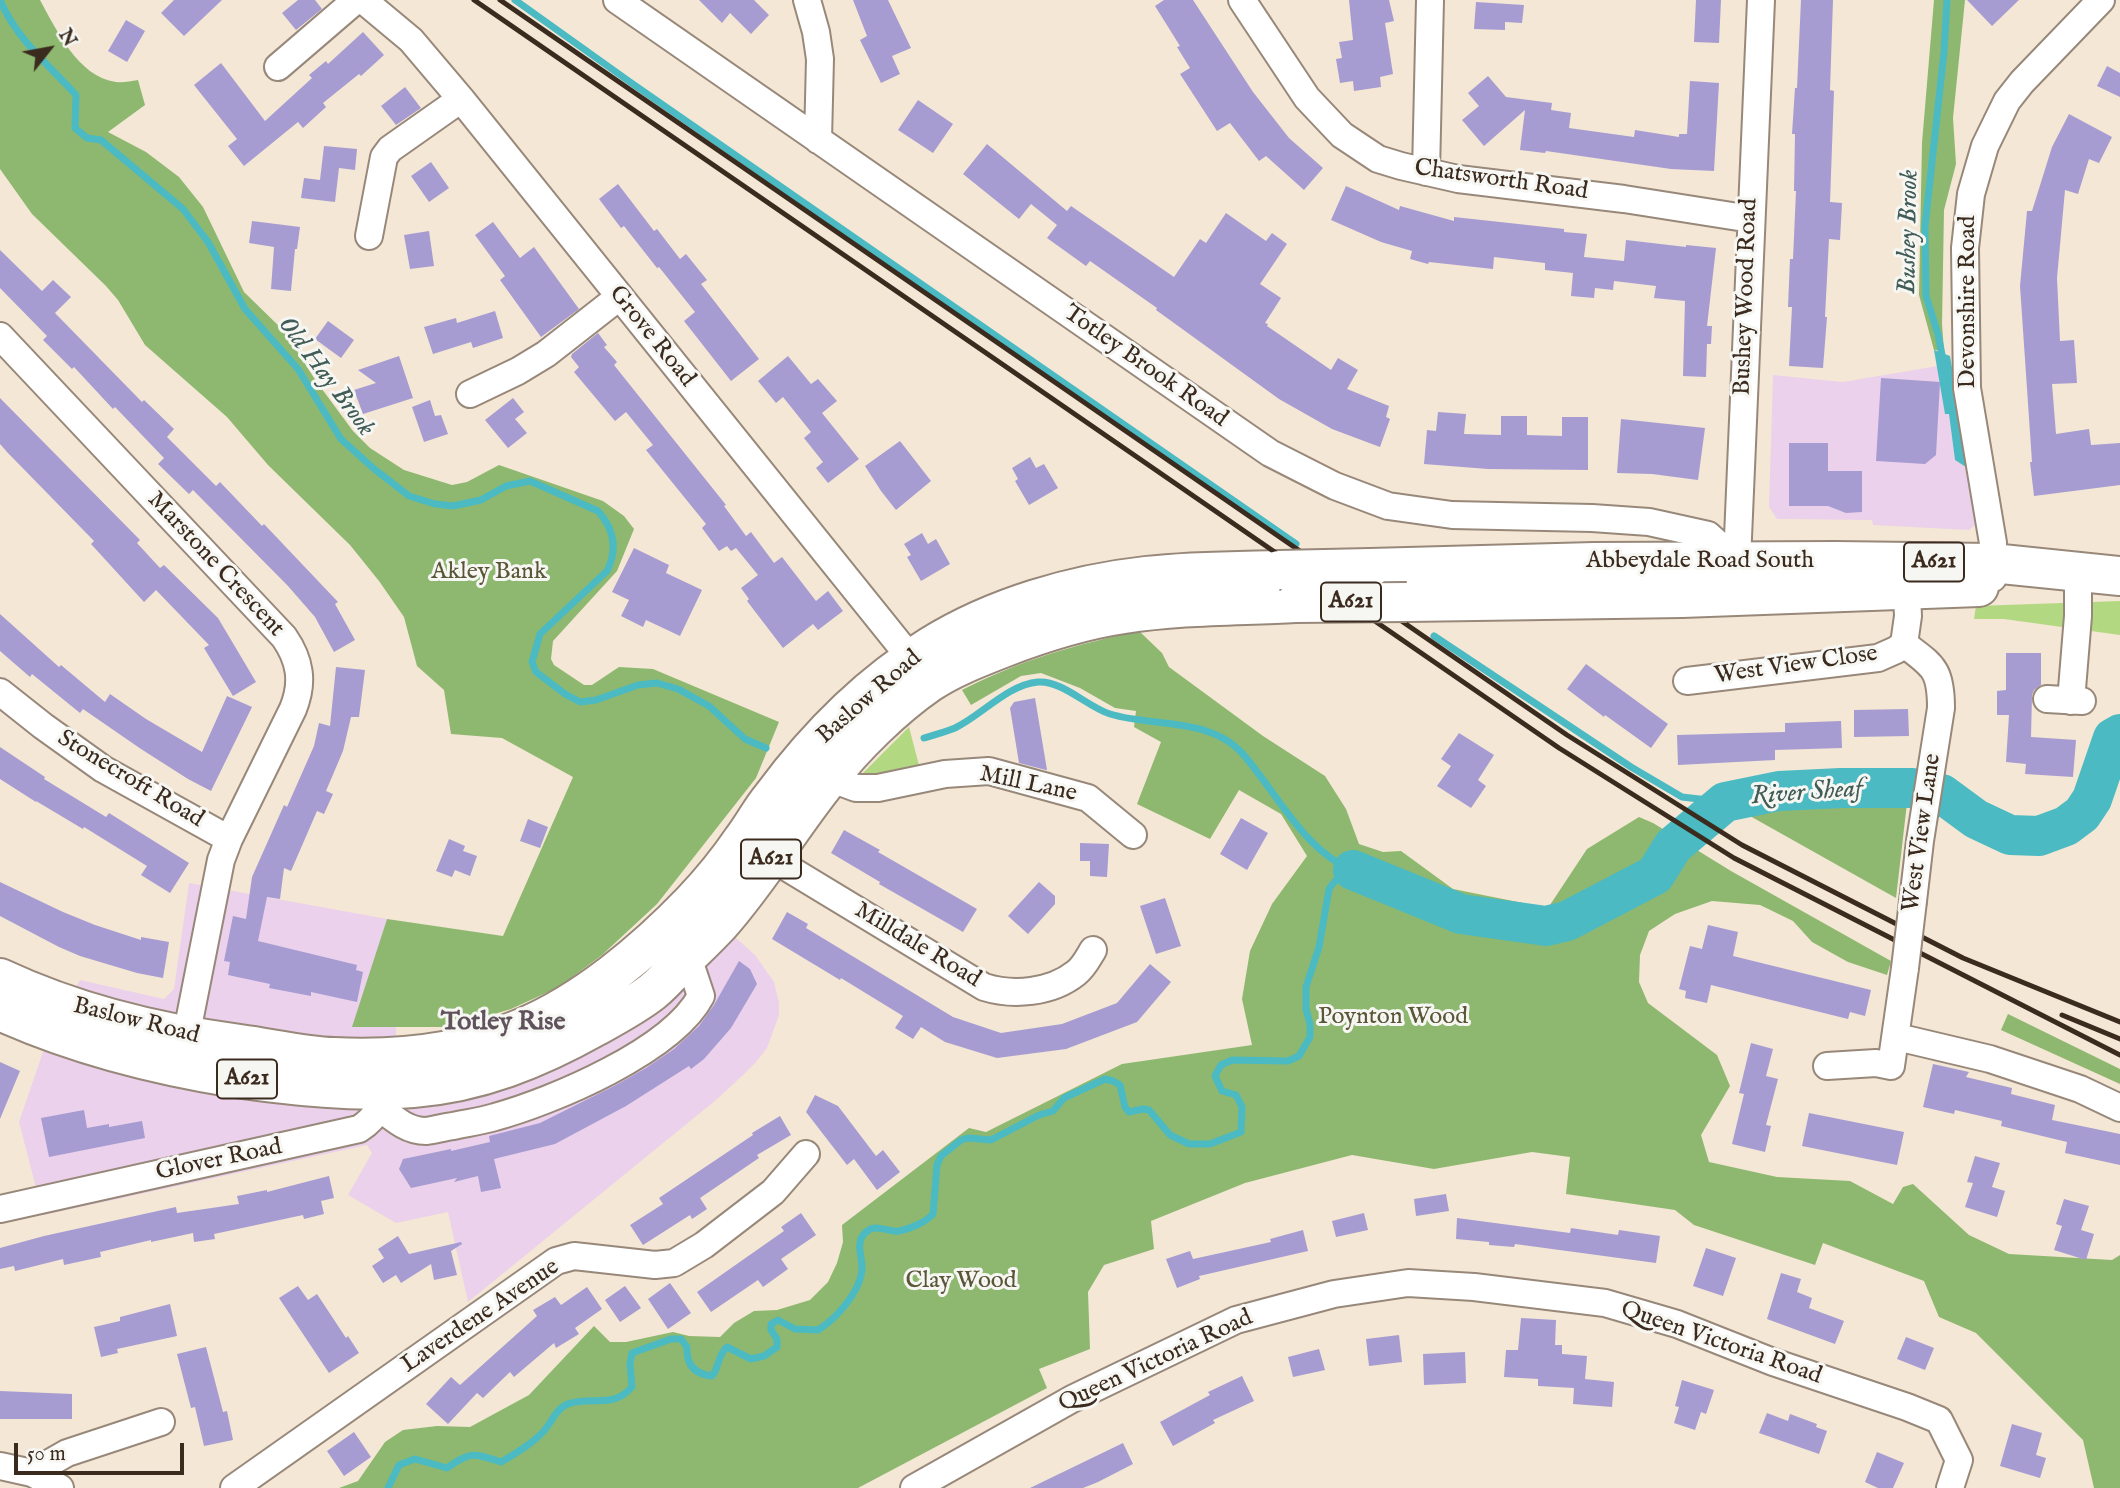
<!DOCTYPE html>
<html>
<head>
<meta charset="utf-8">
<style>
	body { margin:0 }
	#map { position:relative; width:2120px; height:1488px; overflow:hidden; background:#f4e7d5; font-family:"IM FELL English",serif }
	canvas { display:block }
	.north { position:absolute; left:14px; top:14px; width:70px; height:70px; -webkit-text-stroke:5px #f6f6f2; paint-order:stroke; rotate:59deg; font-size:19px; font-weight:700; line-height:28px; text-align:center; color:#3b2a1e }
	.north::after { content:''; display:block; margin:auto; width:24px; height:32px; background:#3b2a1e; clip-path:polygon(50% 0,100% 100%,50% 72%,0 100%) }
	.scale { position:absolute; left:14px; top:1443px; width:170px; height:32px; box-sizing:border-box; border:4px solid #3b2a1e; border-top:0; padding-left:9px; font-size:21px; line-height:24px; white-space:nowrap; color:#3b2a1e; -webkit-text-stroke:5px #f6f6f2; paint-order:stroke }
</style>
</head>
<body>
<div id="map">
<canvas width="2120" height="1488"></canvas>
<div class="north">N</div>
<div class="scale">50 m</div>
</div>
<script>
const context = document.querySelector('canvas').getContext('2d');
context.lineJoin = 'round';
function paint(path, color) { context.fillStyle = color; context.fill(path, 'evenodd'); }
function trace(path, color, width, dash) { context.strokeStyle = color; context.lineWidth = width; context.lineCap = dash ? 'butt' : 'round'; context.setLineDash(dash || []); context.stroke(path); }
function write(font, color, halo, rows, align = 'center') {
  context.font = font + ' "IM FELL English",serif'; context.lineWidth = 6; context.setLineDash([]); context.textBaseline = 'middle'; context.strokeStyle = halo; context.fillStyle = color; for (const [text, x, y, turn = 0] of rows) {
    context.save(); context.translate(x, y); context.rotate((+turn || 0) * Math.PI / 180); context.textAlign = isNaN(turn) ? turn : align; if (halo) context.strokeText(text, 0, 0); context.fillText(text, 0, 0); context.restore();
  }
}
paint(new Path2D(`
	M1938 366 1945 413H1949L1955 460 1969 469 1975 525 1969 530 1873 525 1872 520 1777 519 1769 507 1773 375 1843 382Z
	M189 883 387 919 353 1026 396 1027V1101L467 1093 726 929 755 955 774 982 779 1003V1015L767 1048 756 1062 741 1077 716 1100 468 1302 448 1212 396 1223 348 1195 372 1153 367 1145 43 1215 19 1122 43 1052 80 980 164 999 174 989Z`), '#ebd1eb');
paint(new Path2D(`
	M2120 601V635L2004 619H1974L1976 606Z
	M909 727 921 773 858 778Z`), '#b3d882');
paint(new Path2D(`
	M0 0H40C56 29 78 77 116 82 123 83 131 81 138 80L145 105 108 132 146 152 179 177 203 207 244 292 284 331 316 381 353 431 370 448 404 470 452 485 467 482 499 465 603 501 624 516 634 529 617 571 553 641 551 659 554 665 584 685H592L619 667 653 669 779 722 756 778 657 904 602 955 559 987 511 1009 451 1027H352L387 919 503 936 573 777 502 738 451 734 444 690 417 666 404 617 379 581 350 545 268 465 227 417 145 345 118 300 106 286 32 214 0 169Z
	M1934 0H1965L1953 118 1956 164 1944 210 1942 324 1944 351 1934 350 1919 295 1922 143Z
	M1139 631 1162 653 1169 667 1263 736 1325 776 1346 809 1359 844 1383 852 1401 851 1453 889 1548 908 1587 849 1639 817 1653 823 1731 871 1891 961 1887 975 1848 962 1812 942 1793 921 1760 905 1712 901 1675 914 1649 931 1640 955 1639 982 1648 1003 1717 1055 1730 1086 1701 1135 1709 1162 1777 1177 1850 1181 1893 1204 1903 1187 1913 1184 1969 1235 2009 1254 2112 1260 2120 1255V1488H2094L2083 1440 1976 1333 1939 1317 1924 1281 1823 1243 1815 1265 1694 1225 1675 1210 1566 1194 1570 1157 1532 1152 1434 1169 1352 1155 1245 1183 1151 1221 1154 1249 1104 1265 1088 1292 1090 1349 1039 1369 1047 1388 858 1488H339L358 1481 385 1442 403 1430 437 1426 470 1427 529 1395 594 1326 610 1342H626L673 1332 689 1336 720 1337 734 1323 754 1311 777 1310 810 1300 828 1282 837 1263 843 1242 842 1225 969 1128 986 1132 1122 1064 1252 1045 1242 999 1250 951 1272 904 1307 856 1281 814 1239 790 1210 839 1137 804 1161 742 1134 727 1136 711 1115 708 1080 688 1041 673 1021 676 971 705 962 690C1018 661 1077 644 1139 631Z
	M1841 788H1913L1907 803 1896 898 1725 802 1779 791Z
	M2008 1014 2120 1069V1084L2001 1030Z`), '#8eb870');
paint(new Path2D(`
	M1934 350 1950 356 1969 469 1955 460 1949 414H1945Z`), '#4bbac2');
trace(new Path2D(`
	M0 0C17 40 48 64 76 95L75 128 87 138 101 140 183 209 208 242 245 309 298 369 341 439 373 468 409 496 435 504 453 506 481 500 506 486 530 481 598 511C614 529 618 549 607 571L540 634 532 662 536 672 565 694 580 702 596 700 638 685 657 683 678 689 709 706 745 739 766 748
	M515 0 630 82 1296 544
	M1943 360 1938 334 1926 296 1925 226 1944 52 1947 0
	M1434 636 1631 767 1682 797 1725 802
	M924 738C934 735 945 732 955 728 982 715 1007 685 1038 682 1062 680 1089 708 1110 714 1152 727 1208 717 1241 752 1274 788 1304 852 1353 870
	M388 1488 399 1465 415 1459 447 1468C471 1451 474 1453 501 1462 515 1454 530 1445 541 1434 552 1424 555 1407 571 1403 595 1396 612 1409 632 1387L630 1364 632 1353 671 1339H681L687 1347C686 1364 694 1374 712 1376 719 1368 718 1354 727 1347L751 1359 764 1356 777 1347V1339L771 1330V1324L778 1320 795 1329 818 1330C836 1319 860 1292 862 1270 863 1258 855 1244 864 1234 875 1221 886 1233 899 1231 910 1229 926 1222 933 1214L937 1165 941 1156 961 1140 968 1138 991 1140 1039 1115 1053 1111 1064 1098 1105 1079 1113 1081 1120 1085 1125 1107 1129 1112 1143 1109 1149 1110 1170 1135 1189 1144H1210L1241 1132 1242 1107 1236 1095 1222 1091 1215 1076 1221 1065 1232 1060 1288 1061 1299 1056 1310 1037V1024L1306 1009V987L1319 947 1329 889 1335 881 1353 870`), '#4bbac2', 7);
trace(new Path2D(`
	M1353 870 1461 914 1546 926 1567 921 1655 875 1673 846 1725 802 1779 791 1841 788H1913L1942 794 1976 819 2010 835 2039 836 2066 826 2082 814 2092 799 2113 738 2120 734`), '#4bbac2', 40);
paint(new Path2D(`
	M174 0H222L184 36 161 13Z
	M298 0H315L322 9 296 30 282 13Z
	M699 0H754L769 15 751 34 730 13 722 23Z
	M853 0H888L911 48 892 56 900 74 881 83 860 40 867 36Z
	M1164 0H1193L1253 92 1289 138 1323 168 1304 190 1266 156 1259 161 1230 123 1217 131 1180 74 1190 68 1177 47 1180 46 1155 6Z
	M1349 0H1389L1394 21 1385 23 1393 74 1380 77 1381 87 1354 91 1353 81 1340 83 1336 59 1342 58 1339 42 1353 40Z
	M1696 0H1721L1719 43 1694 42Z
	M1801 0H1833L1830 90 1834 91 1830 202 1842 203 1840 240 1829 239 1825 317H1827L1823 368 1789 366 1792 307H1788L1790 259H1793L1796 191H1794L1795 134H1792L1795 88H1797Z
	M1967 0H2019L1992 26Z
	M1476 2 1524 5 1522 23 1505 22V30L1474 29Z
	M126 20 145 31 127 62 108 51Z
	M363 32 384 55 361 76 359 74 323 103 326 107 303 128 298 122 244 166 228 146 237 139 194 85 221 63 265 121 312 78 309 75 326 61 328 64Z
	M2107 66 2120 73V97L2097 86Z
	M1488 76 1506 97 1552 103 1551 110 1571 113 1569 128 1634 137 1635 130 1679 137V134H1687L1690 81 1719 83 1714 171 1671 169 1546 151 1545 153 1520 150 1525 110 1484 146 1462 120 1479 106 1468 93Z
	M405 87 421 108 396 125 381 106Z
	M918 100 953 124 933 153 898 130Z
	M2069 114 2112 137 2099 163 2089 159 2078 194 2065 190 2057 278 2060 341 2074 340 2077 383 2052 384 2056 434 2089 429 2091 445 2120 443V485L2034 496 2030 462H2032L2020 286 2027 211H2032L2052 147Z
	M987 144 1067 211 1071 206 1174 277 1200 239 1206 243 1226 213 1266 241 1272 233 1287 244 1260 284 1281 298 1265 323 1268 324 1267 326 1331 370 1338 358 1358 370 1347 389 1389 406 1386 417 1390 419 1380 447 1332 429 1279 399 1156 310 1157 308 1090 261 1086 266 1047 238 1057 225 1031 204 1019 219 963 174Z
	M324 146 357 149 355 170 339 168 335 202 301 198 304 178 320 180Z
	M431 162 449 188 429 202 411 176Z
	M618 184 654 231 657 229 680 259 686 254 707 280 701 284 759 359 731 381 684 321 695 312 659 267 657 268 624 226 621 228 599 199Z
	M1346 186 1399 210 1400 206 1454 221V217L1564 229V232L1587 234 1584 257 1624 261 1626 240 1686 247V245L1716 248 1707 326H1712L1711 344H1707L1706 377 1683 376 1685 301 1654 298 1656 286 1614 281 1613 290 1595 288 1594 298 1571 296 1573 273 1545 270V263L1494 257 1493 269 1429 262 1428 264 1410 259 1412 251 1381 242 1331 220Z
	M252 221 300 227 297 249H295L291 291 271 289 274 247 249 243Z
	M493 222 520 258 534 247 579 309 541 337 500 280 505 276 475 235Z
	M429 231 434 266 410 269 404 235Z
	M0 250 42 291 53 280 71 297 55 313 142 402 144 400 174 429 167 437 216 486 220 482 262 526 264 524 338 602 335 604 355 640 334 652 315 617 288 586 193 490 189 494 158 464 164 458 115 407 113 409 74 367 72 369 43 340 47 336 0 288Z
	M495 311 503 338 473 348 471 342 433 354 424 327 456 318 457 323Z
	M328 321 354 340 341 358 315 339Z
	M598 333 607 345 604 347 617 362 614 365 726 505 724 506 746 536 751 532 774 563 782 557 816 601 828 591 843 611 818 630 813 624 783 648 747 601 749 599 741 588 758 575 736 548 731 551 727 546 719 551 702 528 706 524 646 450 653 445 626 412 615 421 574 372 579 367 571 357 572 354Z
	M399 356 413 398 363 414 354 390 376 383 358 370Z
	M788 356 811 384 818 379 837 401 822 413 859 459 828 483 816 468 823 462 804 438 811 432 783 397 776 403 758 381Z
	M1881 378 1940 382 1936 455 1925 464 1876 461Z
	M0 398 140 540 137 543 160 568 164 565 218 618 256 682 233 696 204 648 209 645 156 590 144 602 91 544 94 541 7 452 0 444Z
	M513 398 524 412 515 419 527 433 508 448 485 420Z
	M430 400 435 416 441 415 448 434 424 442 412 407Z
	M1438 412 1466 414 1464 434 1501 435V416H1527V435L1562 436V417H1588V470L1488 469 1424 464 1427 430 1436 431Z
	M1621 419 1705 428 1698 480 1652 474 1617 473Z
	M900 441 931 481 896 510 881 491 865 466Z
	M1789 443H1828V471H1862V512L1846 513 1828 506H1789Z
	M1030 457 1036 468 1044 464 1058 488 1029 505 1015 481 1018 479 1012 468Z
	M922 533 928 544 936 539 950 564 921 581 907 557 911 555 904 544Z
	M634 548 669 565 666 573 702 590 680 636 646 620 643 627 621 616 629 600 612 592Z
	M0 614 59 667 61 665 105 702 110 694 146 719 202 752 227 696 252 707 211 791 188 779 141 749 83 709 80 713 32 674 30 677 0 651Z
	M2006 653H2041V685L2034 690 2032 695 2031 737 2076 740 2073 777 2025 774 2026 764 2006 762 2009 715H1997V691L2006 690Z
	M1586 664 1668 724 1651 748 1605 715 1604 717 1567 689Z
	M336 667 365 670 359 717H351L343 751 326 791 333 794 324 814 317 811 291 871 284 868 280 899 267 897 258 941 357 965 356 970 363 972 357 1002 311 992V996L269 988 270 984 228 975 230 962 224 961 233 916 246 919 252 877 284 805 287 807 314 746 319 723 330 726Z
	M1035 698 1047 770H1046L1019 763 1010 708 1014 702Z
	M1908 709 1909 736 1854 737V710Z
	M1841 721 1842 748 1775 750V760L1678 765 1677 735 1785 732V723Z
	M1459 733 1494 755 1478 780 1486 786 1471 808 1437 786 1451 766 1441 759Z
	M0 747 45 777 44 779 106 817 109 813 189 863 170 893 141 875 147 866 84 827 83 829 36 801V802L0 779Z
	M1241 818 1268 833 1247 870 1220 854Z
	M528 819 548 827 540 848 520 841Z
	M844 830 880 850 878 852 977 909 963 932 879 884 880 882 831 853Z
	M449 839 465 846 463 851 477 856 470 876 455 870 452 877 436 871Z
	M1080 843 1109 844 1107 877 1090 876V861H1080Z
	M0 882 63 912 95 925 141 940V937L169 942 163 978 137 973 80 956 59 947 0 916Z
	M1039 882 1055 896V904L1028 934 1008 916Z
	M1165 898 1181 946 1156 954 1140 906Z
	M787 912 808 924 806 928 953 1017 1001 1033 1062 1024 1117 1003 1150 964 1171 982 1137 1022 1066 1049 997 1058 945 1042 921 1027 913 1039 895 1028 903 1016 841 978 840 980 772 939Z
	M1708 925 1738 932 1733 956 1871 990 1865 1016 1850 1012 1848 1019 1711 985 1707 1003 1685 998 1686 991 1679 989 1690 946 1702 949Z
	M739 961 750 969 757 984 731 1028 704 1059 691 1069 689 1066 626 1106 555 1144 494 1159 501 1188 481 1192 478 1176 454 1182 457 1178 411 1188 399 1169 403 1159 451 1149V1151L490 1142 489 1136 540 1123 616 1085 646 1068 674 1049 699 1026 714 1005Z
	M1751 1043 1773 1049 1766 1076 1778 1079 1766 1125 1771 1126 1765 1152 1732 1144 1744 1094 1739 1093Z
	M0 1062 20 1071 0 1119Z
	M1933 1064 1969 1072 1966 1077 2012 1088 2011 1094 2055 1105 2052 1120 2120 1134V1165L2065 1153 2067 1142 2001 1126 2002 1121 1955 1110 1954 1114 1923 1107Z
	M815 1095 838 1106 876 1156 883 1150 900 1172 877 1190 854 1159 847 1165 806 1112Z
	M84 1110 87 1128 109 1124V1127L142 1121 145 1138 49 1157 41 1118Z
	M1809 1113 1904 1132 1897 1165 1802 1146Z
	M780 1116 791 1135 757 1155 759 1158 700 1198 707 1209 692 1219 690 1215 643 1245 630 1225 663 1204 659 1198 753 1135 752 1133Z
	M1975 1156 2000 1163 1992 1187 2005 1191 1997 1217 1965 1207 1973 1183 1967 1182Z
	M329 1176 334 1198 321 1201 324 1214 304 1219 303 1215 214 1234 215 1239 194 1242 193 1233 151 1242V1240L100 1252 101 1257 64 1265 63 1259 15 1271 14 1266 0 1269V1248L44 1236 176 1207 177 1213 239 1204 237 1196 267 1190V1192Z
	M1446 1194 1449 1211 1416 1216 1414 1199Z
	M2064 1199 2089 1206 2081 1230 2094 1234 2086 1260 2054 1250 2062 1226 2056 1224Z
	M801 1213 816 1235 781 1259 788 1269 763 1287 758 1280 711 1312 697 1292 784 1231 781 1227Z
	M1364 1213 1368 1230 1336 1237 1332 1221Z
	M1457 1218 1570 1233 1571 1228 1618 1235 1619 1230 1660 1236 1656 1263 1515 1244 1514 1247 1489 1245V1242L1456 1239Z
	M1303 1230 1308 1251 1199 1276 1200 1279 1177 1288 1166 1259 1190 1251 1193 1259 1271 1242 1270 1239Z
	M398 1236 409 1254 461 1242 462 1244 451 1251 457 1275 434 1280 431 1264 401 1283 396 1275 383 1283 372 1266 384 1258 378 1249Z
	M1706 1248 1736 1258 1723 1296 1693 1286Z
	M1781 1273 1801 1279 1797 1292 1812 1298 1809 1308 1844 1321 1835 1344 1767 1319Z
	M670 1283 691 1313 668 1329 648 1299Z
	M298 1286 308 1300 317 1294 346 1338 348 1336 359 1353 329 1373 279 1298Z
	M625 1286 641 1308 620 1322 605 1300Z
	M587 1287 602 1309 575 1328 579 1334 556 1348 554 1343 514 1377 510 1372 483 1398 477 1393 448 1424 426 1404 451 1377 460 1385 537 1316 533 1310 555 1297 561 1305Z
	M170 1304 177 1336 117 1349 118 1353 101 1357 94 1327 120 1321V1317Z
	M1521 1318 1556 1320 1555 1345H1562V1354L1587 1356 1585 1379 1614 1382 1612 1407 1573 1404 1574 1388 1538 1386V1379L1504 1377 1506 1350H1518Z
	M1399 1335 1402 1362 1369 1366 1366 1339Z
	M1906 1337 1934 1348 1925 1370 1897 1359Z
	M206 1347 223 1412 227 1411 233 1440 204 1446 195 1407 191 1408 177 1354Z
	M1319 1349 1325 1370 1293 1377 1288 1357Z
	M1465 1352 1466 1383 1424 1385 1423 1354Z
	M1242 1376 1254 1401 1213 1420 1215 1423 1173 1446 1160 1422 1210 1395 1208 1392Z
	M1682 1380 1714 1390 1706 1414 1701 1412 1695 1430 1674 1423 1679 1407 1675 1406Z
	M0 1391 72 1394V1419H0Z
	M1767 1413 1788 1421 1790 1414 1817 1424 1816 1427 1827 1431 1819 1454 1759 1433Z
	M2012 1424 2042 1433 2036 1455 2046 1458 2040 1478 2000 1466Z
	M354 1432 371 1457 344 1476 327 1451Z
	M1123 1443 1133 1464 1098 1482 1083 1488H1030Z
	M1877 1452 1904 1463 1893 1488H1878L1865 1482Z`), '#a69cd1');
const street = new Path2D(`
	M363 0 411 40 461 99 921 671
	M617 0 1270 453 1335 486 1388 506 1452 515 1592 518 1649 522 1708 535 1737 561
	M807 0 816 32 820 59 818 140
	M1242 0 1307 98 1342 135 1378 159 1401 166 1458 179 1624 199 1751 219
	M278 67 356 0
	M1426 172 1430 0
	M369 236 384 157 390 149 461 99
	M0 336 284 637C300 660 304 682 293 709L229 839 221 860 186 1037
	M470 394 518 371 546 354 619 297
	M1738 572 1737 561 1761 0
	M1993 578V543L1967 388 1965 248 1971 194 1985 146 2007 101 2022 82 2101 0
	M1904 644C1933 666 1941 669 1941 708L1920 841 1913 901
	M1687 681 1878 658 1896 650 1904 644 1908 616 1906 574
	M0 692 43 726 103 769 229 839
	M2047 699 2082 701
	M2071 701 2078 616V571
	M829 778 856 788H878L945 774 989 771 1088 798 1133 835
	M758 850 984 987C1013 996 1051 993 1076 973 1084 967 1088 958 1093 950
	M1897 1037 1990 1059 2080 1089 2120 1108
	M1827 1066 1876 1063 1891 1066 1905 968
	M379 1107C393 1118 407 1131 426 1131 435 1130 444 1127 453 1126 467 1123 482 1121 495 1117 553 1101 672 1051 701 996L693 972 676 949
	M0 1209 359 1129C383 1114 380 1100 382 1074
	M0 1466 32 1473 60 1488
	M32 1473 67 1453 161 1422
	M234 1488 556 1261 574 1256 655 1265 674 1263 704 1245 773 1192 806 1154
	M914 1488 1072 1399 1236 1320 1334 1294 1408 1283 1474 1287 1605 1303 1677 1324 1773 1362 1907 1407 1939 1420 1959 1460 1950 1488`);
const primary = new Path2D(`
	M1370 568 1594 562 1836 561 1992 563 2120 576
	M1407 602 1682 598 1979 587
	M0 978C77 1014 156 1033 240 1044 271 1048 303 1056 334 1057 397 1060 464 1053 522 1028 584 1002 645 951 692 902 710 883 728 861 743 839 753 826 761 810 772 797 815 739 869 684 931 646 994 607 1073 584 1146 576 1190 571 1235 571 1279 570
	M0 1011C75 1045 154 1065 235 1078 294 1086 355 1093 413 1088 479 1083 538 1059 595 1027 615 1016 634 1006 652 992 662 984 670 975 678 966 692 952 707 938 720 924 760 879 790 827 827 781 854 746 893 708 929 683 951 668 978 658 1003 648 1042 633 1083 620 1124 614 1180 605 1239 606 1295 603`);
trace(street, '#98887a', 30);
trace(primary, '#98887a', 42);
trace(street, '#fff', 26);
trace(primary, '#fff', 38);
trace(new Path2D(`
	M474 0 1559 748 1734 858 2120 1055
	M500 0 1567 735 1742 845 1963 958 2120 1022
	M2062 1015 2120 1039`), '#3b2a1e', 5);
const streetBridge = new Path2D(`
	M1905 968 1913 901`);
const primaryBridge = new Path2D(`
	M1279 570 1370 568
	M1295 603 1407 602`);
trace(streetBridge, '#98887a', 30, []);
trace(primaryBridge, '#98887a', 42, []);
trace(streetBridge, '#fff', 26);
trace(primaryBridge, '#fff', 38);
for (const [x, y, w] of [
	[1934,562,60],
	[1351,602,60],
	[771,859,60],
	[247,1079,60]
]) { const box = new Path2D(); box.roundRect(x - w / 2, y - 19.5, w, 39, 5); context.fillStyle = '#f6f6f2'; context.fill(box); trace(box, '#3b2a1e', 2); }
write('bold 23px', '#3b2a1e', null, [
	["A621",1934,562],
	["A621",1351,602],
	["A621",771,859],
	["A621",247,1079]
]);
write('24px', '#3b2a1e', '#f6f6f2', [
	["Chatsworth Road",1501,181,8],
	["Bushey Wood Road",1747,297,-88],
	["Devonshire Road",1969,302,-90],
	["Grove Road",651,337,51],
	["Totley Brook Road",1145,367,35],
	["Abbeydale Road South",1700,562],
	["Marstone Crescent",215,565,47],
	["West View Close",1796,666,-8],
	["Baslow Road",870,698,-41],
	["Stonecroft Road",130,780,31],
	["Mill Lane",1028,785,12],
	["West View Lane",1923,833,-82],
	["Milldale Road",917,946,31],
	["Baslow Road",136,1022,14],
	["Glover Road",219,1161,-12],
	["Laverdene Avenue",481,1317,-34],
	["Queen Victoria Road",1721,1344,19],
	["Queen Victoria Road",1156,1362,-25]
]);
write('24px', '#595637', '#f6f6f2', [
	["Akley Bank",489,573],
	["Poynton Wood",1393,1018],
	["Clay Wood",961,1282]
]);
write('italic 26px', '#415c57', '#f6f6f2', [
	["Bushey Brook",1910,232,-89],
	["Old Hay Brook",325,377,53],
	["River Sheaf",1807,794,-4]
]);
write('bold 26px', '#60525d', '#f6f6f2', [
	["Totley Rise",503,1024]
]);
</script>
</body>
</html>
